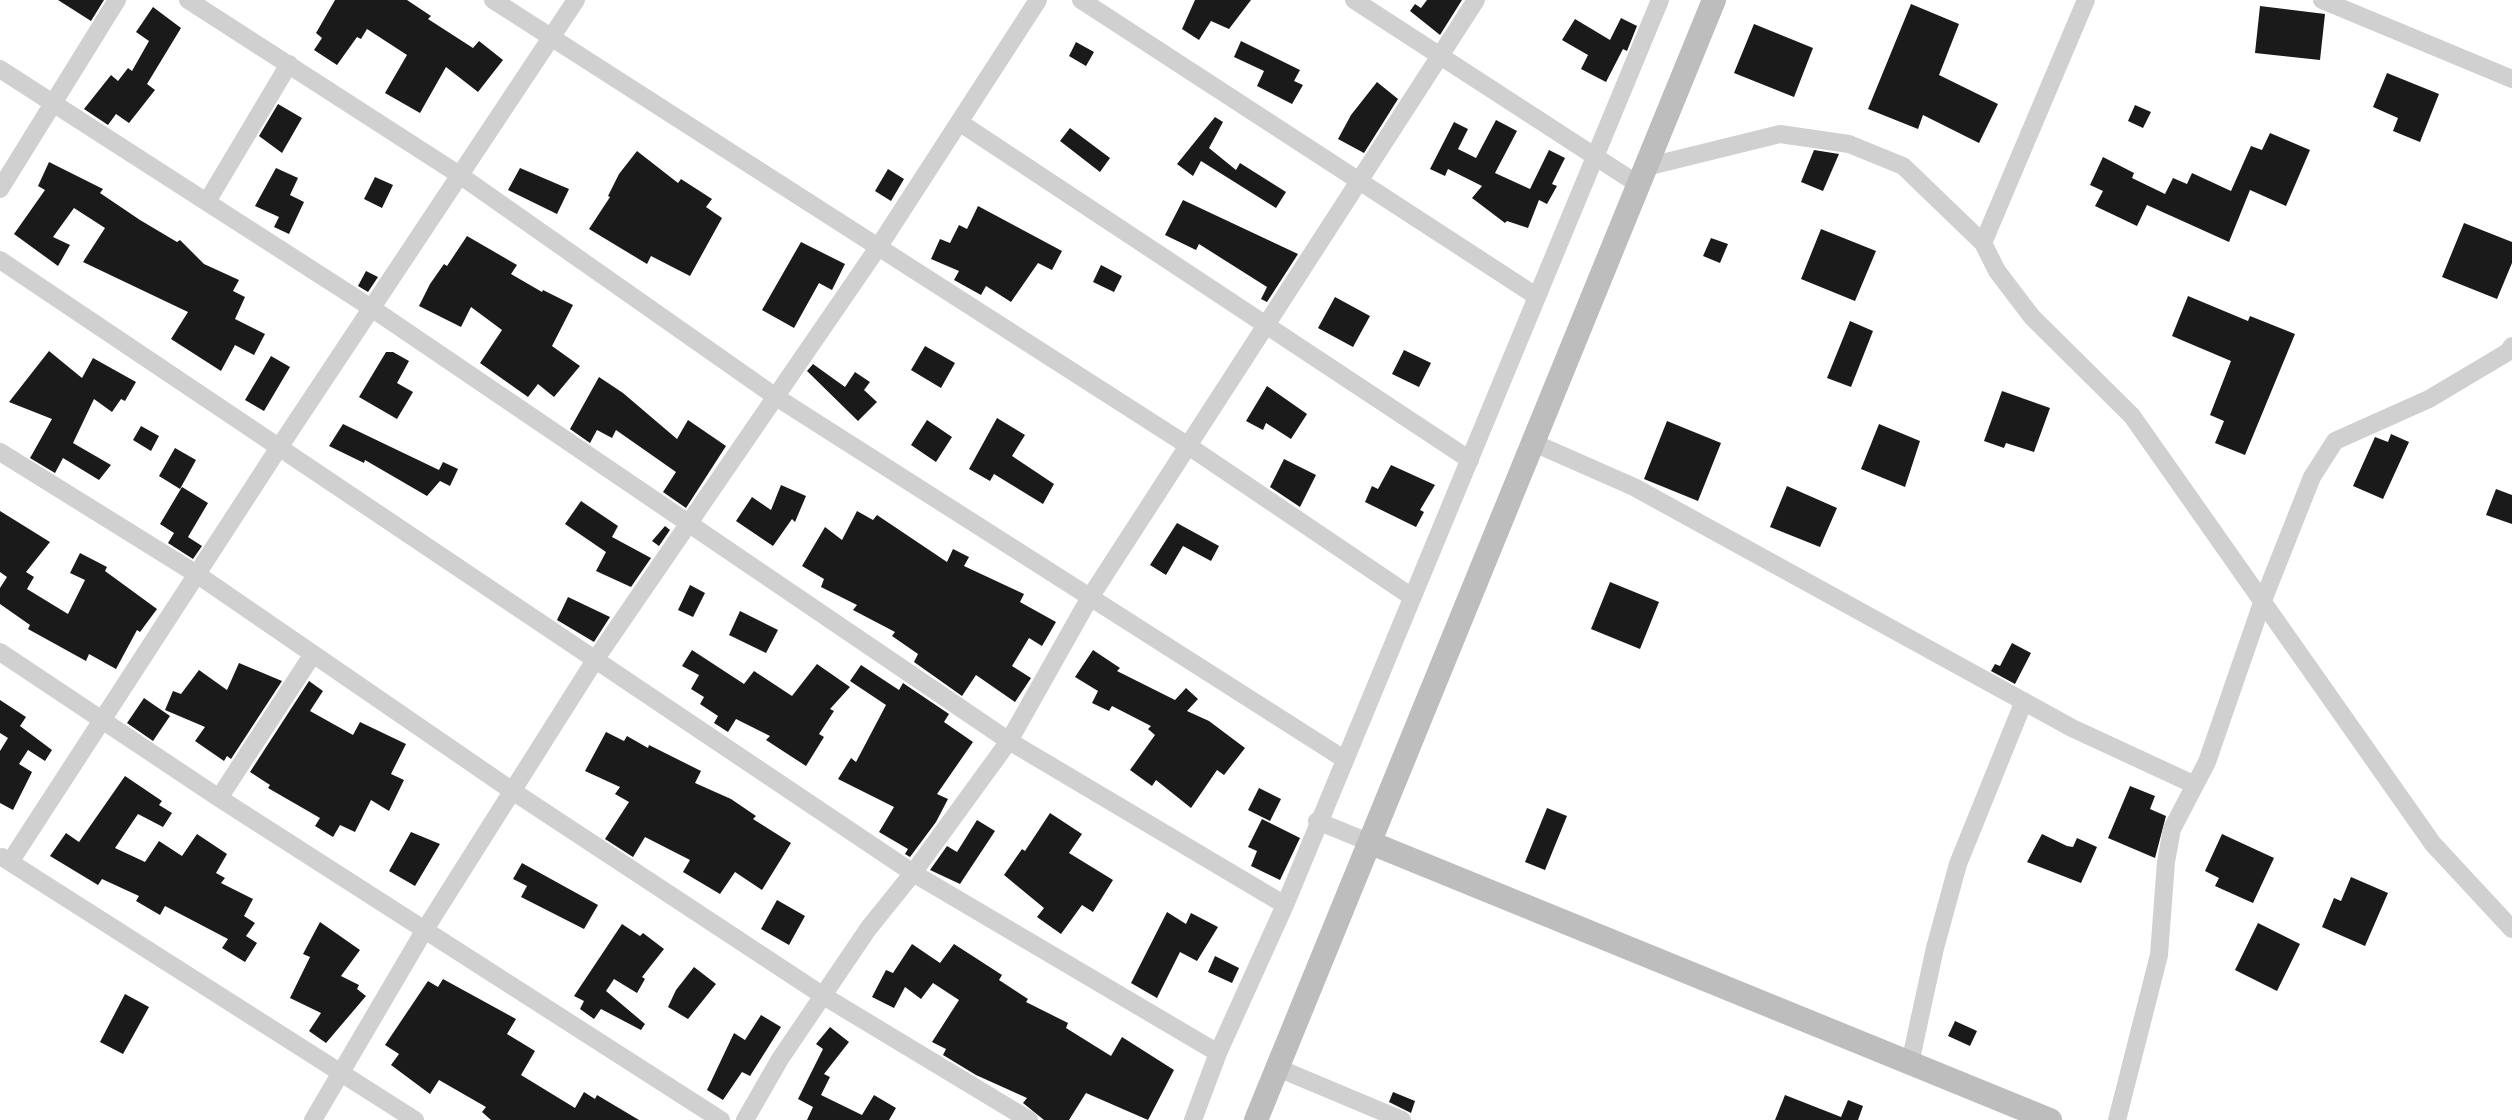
<!DOCTYPE html>
<html>
<head>
<meta charset="utf-8">
<style>
	body { margin:0 }
	canvas { display:block; background:#fff }
</style>
</head>
<body>
<canvas width="2512" height="1120"></canvas>
<script>
const context = document.querySelector('canvas').getContext('2d');
context.lineJoin = 'round';
function paint(path, color) { context.fillStyle = color; context.fill(path, 'evenodd'); }
function trace(path, color, width, dash) { context.strokeStyle = color; context.lineWidth = width; context.lineCap = dash ? 'butt' : 'round'; context.setLineDash(dash || []); context.stroke(path); }
paint(new Path2D(`
	M58 0H104L91 21Z
	M335 0H407L431 16 428 19 473 48 479 41 503 60 478 92 446 67 420 113 385 93 407 55 367 29 361 39 357 37 337 65 314 50 322 38 316 33Z
	M1195 0H1251L1229 29 1211 21 1199 40 1182 29Z
	M1427 0H1462L1440 35 1410 11 1415 4 1421 8Z
	M1911 4 1959 24 1939 75 1998 104 1979 143 1923 115 1918 129 1868 109Z
	M2260 6 2325 14 2320 60 2255 53Z
	M153 7 181 28 147 84 155 90 129 123 116 114 108 125 84 109 111 75 118 81 128 68 132 71 149 41 136 32Z
	M1621 18 1637 26 1627 51 1623 49 1606 82 1581 69 1588 55 1562 40 1575 19 1610 40Z
	M1754 24 1813 48 1794 97 1734 73Z
	M1241 41 1300 70 1294 81 1303 85 1292 104 1257 86 1264 71 1234 57Z
	M1076 42 1094 52 1086 66 1069 56Z
	M2387 73 2439 94 2420 142 2393 131 2398 118 2373 107Z
	M1377 82 1398 99 1364 153 1338 139 1351 115Z
	M278 104 302 118 282 153 259 136Z
	M2135 105 2151 112 2143 128 2128 121Z
	M1215 117 1223 122 1209 148 1236 170 1240 163 1286 192 1276 208 1201 161 1193 176 1177 164Z
	M1496 120 1517 131 1495 173 1530 189 1549 150 1565 158 1552 184 1557 186 1547 204 1539 200 1528 228 1507 221 1505 223 1472 198 1482 186 1448 169 1445 176 1430 169 1454 122 1468 129 1458 149 1476 158Z
	M1070 128 1110 158 1100 172 1060 141Z
	M2270 133 2310 150 2286 206 2250 190 2229 242 2147 205 2137 226 2095 206 2103 191 2090 185 2103 157 2134 173 2132 178 2165 194 2173 178 2187 184 2192 173 2231 191 2251 146 2262 150Z
	M1814 150 1839 154 1823 191 1801 182Z
	M637 151 678 183 681 179 712 199 706 207 722 218 690 276 651 256 647 264 589 229 610 197 608 196 619 174Z
	M49 162 103 189 100 193 140 220 177 242 180 240 204 264 239 280 233 291 245 297 235 319 265 334 254 355 235 345 221 371 171 339 188 312 83 262 105 228 74 208 53 237 70 245 58 266 14 234 45 190 38 186Z
	M276 168 298 178 290 195 304 202 289 234 274 227 279 217 255 206Z
	M520 168 569 189 557 214 508 190Z
	M888 169 904 179 891 201 875 191Z
	M375 177 393 185 382 208 364 199Z
	M1183 200 1298 254 1267 302 1261 299 1267 287 1199 244 1196 250 1165 235Z
	M978 206 1062 251 1052 270 1038 263 1011 302 986 286 981 295 954 280 959 271 931 259 940 239 950 243 959 225 967 229Z
	M2464 223 2512 242V263L2497 299 2442 277Z
	M1821 229 1876 251 1855 301 1801 279Z
	M467 236 517 265 511 274 542 292 543 290 573 305 552 346 580 366 554 397 538 384 528 397 480 363 502 330 471 307 461 327 419 306 430 284 444 264 447 266Z
	M1711 238 1728 244 1720 263 1703 256Z
	M801 242 845 264 832 290 819 283 794 328 762 310Z
	M1101 265 1122 276 1114 292 1093 282Z
	M366 271 378 277 368 292 358 286Z
	M2188 296 2248 321 2250 316 2295 334 2245 455 2215 443 2224 421 2210 415 2231 361 2172 336Z
	M1335 297 1370 316 1353 347 1318 328Z
	M1850 321 1873 331 1851 387 1827 378Z
	M925 346 955 363 941 388 911 370Z
	M1404 350 1431 363 1419 387 1392 374Z
	M49 351 82 378 93 358 136 382 125 401 121 399 112 412 94 399 73 443 111 465 99 480 63 458 55 473 30 458 52 419 9 402Z
	M386 352H393L409 361 397 383 413 392 397 419 359 397Z
	M271 356 290 367 264 411 245 400Z
	M813 364 845 387 855 372 870 382 864 390 877 402 858 421 807 371Z
	M599 377 623 393 677 439 688 420 726 446 686 508 663 492 676 472 616 430 612 438 597 430 590 443 570 429Z
	M1267 386 1307 414 1291 439 1266 423 1263 430 1246 421Z
	M2002 391 2050 408 2034 452 2006 443 2004 448 1984 441Z
	M997 418 1025 435 1012 456 1054 484 1043 504 994 474 990 481 969 469Z
	M927 420 952 437 936 462 911 445Z
	M1667 421 1721 443 1698 501 1644 479Z
	M343 424 439 470 443 462 458 469 450 486 440 481 427 496 365 460 364 463 329 446Z
	M1879 424 1920 441 1905 487 1861 469Z
	M141 426 159 436 151 451 133 440Z
	M2391 434 2409 442 2383 499 2353 486 2375 437 2388 442Z
	M175 448 196 460 180 489 159 476Z
	M1284 459 1316 475 1300 507 1270 487Z
	M1391 465 1435 485 1420 510 1424 512 1416 527 1365 502 1372 486 1378 489Z
	M781 485 806 496 795 522 792 519 773 546 736 521 752 497 771 510Z
	M1787 486 1837 508 1820 547 1770 527Z
	M182 487 208 503 188 537 202 546 193 559 168 543 174 533 160 524Z
	M2496 489 2512 495V524L2486 515Z
	M581 501 618 526 612 537 651 558 631 587 596 571 606 552 565 524Z
	M0 511 50 542 26 572 34 577 27 589 68 614 85 580 70 573 80 553 107 567 105 571 157 609 140 632 137 630 116 669 89 654 86 661 28 629 30 625 0 604V588L7 577 0 572Z
	M857 511 873 520 877 515 947 562 953 549 969 557 964 566 1024 594 1020 602 1056 622 1042 646 1029 638 1012 666 1031 678 1015 702 976 675 962 696 914 662 918 654 892 636 895 632 853 610 857 605 821 587 824 579 802 566 825 527 842 540Z
	M1177 523 1219 546 1211 561 1183 546 1166 575 1150 565Z
	M665 526 670 530 659 546 652 541Z
	M1610 582 1659 602 1640 649 1591 629Z
	M690 585 705 593 693 617 678 610Z
	M568 597 610 617 594 642 557 620Z
	M740 611 778 630 766 653 729 635Z
	M2012 643 2031 653 2015 684 1991 671 1995 664 2000 666Z
	M692 650 744 684 754 671 792 696 817 664 850 687 830 709 834 711 819 734 824 737 806 766 766 740 770 736 736 719 728 732 714 723 718 716 700 704 704 697 691 689 699 675 682 666Z
	M1093 650 1120 668 1117 671 1175 700 1186 688 1198 699 1187 711 1209 721 1245 748 1224 775 1217 770 1191 808 1156 780 1152 786 1130 770 1155 735 1148 729 1151 726 1112 706 1109 711 1092 703 1098 691 1075 677Z
	M239 663 282 681 231 759 227 756 224 761 195 741 205 727 165 710 173 691 181 694 199 670 227 690Z
	M861 665 899 690 903 683 949 714 944 722 973 742 937 794 948 799 936 822 910 857 905 854 908 849 879 832 894 807 838 779 851 758 856 762 886 705 850 681Z
	M309 681 323 691 310 711 353 735 360 722 406 744 391 774 404 780 389 811 371 800 355 832 340 825 333 837 315 826 320 818 268 788 270 785 250 772Z
	M144 698 170 716 153 741 127 723Z
	M0 700 26 717 20 726 52 750 45 761 28 750 19 764 32 772 13 810 0 803V751L8 738 0 733Z
	M606 732 624 741 627 736 648 748 649 745 701 771 695 783 731 799 756 816 753 819 791 843 762 890 735 872 720 894 683 872 690 860 645 837 633 857 605 839 629 802 615 794 620 787 585 771Z
	M125 776 162 801 159 805 172 813 163 827 138 814 115 848 145 862 159 841 182 856 197 834 227 854 216 873 225 878 221 883 253 899 244 916 255 923 246 936 257 943 245 962 222 948 228 939 165 906 160 915 136 901 139 896 102 879 98 885 50 856 66 833 79 842Z
	M2130 786 2155 796 2150 809 2166 816 2155 858 2108 838Z
	M1259 788 1281 799 1270 821 1248 810Z
	M1547 808 1567 816 1545 870 1525 862Z
	M1050 813 1082 834 1069 853 1113 880 1093 912 1082 905 1061 934 1037 917 1044 908 1004 875 1022 849 1025 851Z
	M1262 819 1300 838 1280 880 1251 866 1257 851 1248 847Z
	M977 820 995 831 960 884 930 870 947 846 957 852Z
	M411 832 440 844 415 886 389 871Z
	M2042 834 2067 846 2073 847 2077 838 2097 847 2081 883 2027 862Z
	M2222 834 2274 858 2253 903 2215 886 2219 878 2205 871Z
	M522 863 598 905 584 929 521 897 527 886 513 879Z
	M2351 877 2388 893 2365 946 2322 927 2334 898 2341 901Z
	M777 900 805 916 789 945 761 929Z
	M1167 912 1186 924 1191 913 1218 927 1197 961 1180 952 1157 998 1131 983Z
	M320 922 360 950 341 976 359 985 357 989 366 996 326 1043 309 1031 321 1013 290 998 310 957 303 954Z
	M2258 923 2300 944 2277 991 2235 970Z
	M622 924 640 936 643 933 664 949 642 977 645 979 637 993 614 979 606 991 645 1024 641 1030 601 1009 594 1019 580 1009 584 1001 574 996Z
	M912 944 940 963 954 944 1002 975 999 980 1028 999 1026 1002 1068 1023 1066 1028 1111 1056 1122 1037 1174 1070 1148 1120 1086 1093 1069 1120H1044L1023 1103 1027 1098 976 1075 943 1055 946 1049 932 1042 959 1000 933 983 921 999 905 987 894 1008 872 997 886 970 893 973Z
	M1215 956 1239 968 1232 983 1208 972Z
	M694 967 716 984 688 1019 668 1007 676 990Z
	M443 979 516 1019 507 1034 535 1051 521 1075 575 1108 584 1092 595 1099 597 1095 639 1120H491L482 1112 486 1107 439 1080 430 1094 391 1065 399 1054 385 1045 428 981 438 987Z
	M125 994 149 1007 123 1054 100 1042Z
	M761 1015 781 1027 750 1076 742 1072 723 1100 707 1090 734 1033 745 1040Z
	M1955 1021 1977 1031 1970 1046 1948 1036Z
	M830 1027 849 1042 824 1074 830 1077 821 1095 862 1115 874 1095 896 1108 889 1120H807L813 1107 798 1099 823 1049 816 1044Z
	M1393 1092 1415 1101 1411 1113 1389 1102Z
	M1785 1095 1841 1117 1848 1100 1863 1106 1858 1120H1775Z`), '#1a1a1a');
trace(new Path2D(`
	M188 0 461 176 776 397 1344 759
	M493 0 1187 445 1412 597
	M1081 0 1536 296
	M1354 0 1639 185
	M2322 0 2512 79
	M0 69 373 309 1009 741 1285 905
	M959 122 1470 460
	M1646 167 1780 134 1849 144 1903 166 1983 243 1997 271 2032 317 2132 416 2433 844 2512 929
	M0 189 117 0
	M208 200 289 64
	M1983 243 2086 0
	M0 260 913 873 1218 1053
	M1534 443 1634 487 2072 728 2195 785
	M0 452 198 575 511 790 822 995 1029 1120
	M0 652 219 798 721 1120
	M219 798 313 654
	M1317 821 1371 843
	M2 857 415 1120
	M10 862 278 449 576 0
	M1910 1063 1935 948 1958 864 2024 701
	M1278 1068 1402 1120
	M313 1120 424 931 595 660 879 246 1038 0
	M745 1120 780 1059 868 929 913 873 1009 741 1089 599 1476 0
	M1193 1120 1218 1053 1285 905 1660 0
	M2117 1120 2159 955 2166 862 2172 829 2207 762 2262 603 2312 477 2335 441 2429 399 2508 352 2512 346`), '#d0d0d0', 18);
trace(new Path2D(`
	M1371 843 2050 1120
	M1256 1120 1714 0`), '#bdbdbd', 24);
</script>
</body>
</html>
